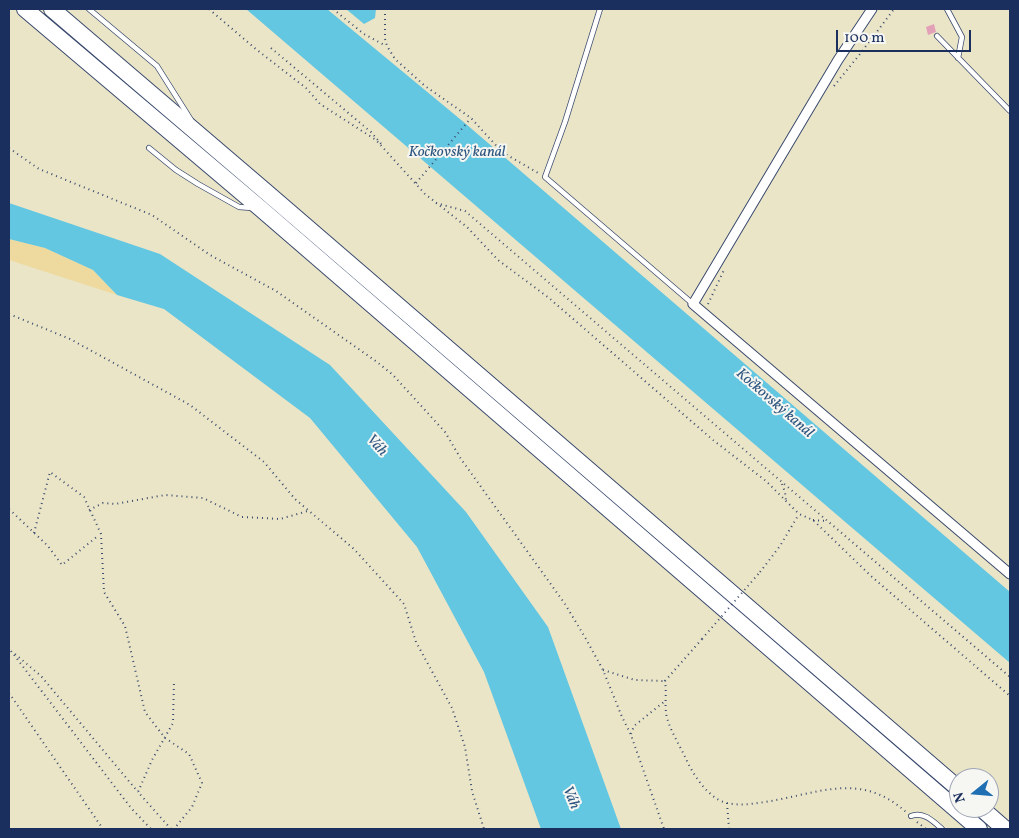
<!DOCTYPE html>
<html>
<head>
<meta charset="utf-8">
<style>
	body { margin:0 }
	#map { position:relative; width:1019px; height:838px; overflow:hidden; background:#ebe5c7; font-family:Vollkorn,serif }
	canvas { display:block }
	.frame { position:absolute; inset:0; border:10px solid #1b2f5e; pointer-events:none }
	.north { position:absolute; left:949px; top:768px; width:50px; height:50px; box-sizing:border-box; background:#f6f6f2; border:1px solid #9ea6b7; border-radius:50%; rotate:253deg; font-size:14px; font-weight:700; line-height:20px; text-align:center; color:#1b2f5e }
	.north::after { content:''; display:block; margin:auto; width:18px; height:22px; background:#1f6fb2; clip-path:polygon(50% 0,100% 100%,50% 72%,0 100%) }
	.scale { position:absolute; left:836px; top:30px; width:135px; height:22px; box-sizing:border-box; border:2px solid #1b2f5e; border-top:0; padding-left:6px; font-size:15px; line-height:18px; white-space:nowrap; color:#1b2f5e; -webkit-text-stroke:4px #f6f6f2; paint-order:stroke }
</style>
</head>
<body>
<div id="map">
<canvas width="1019" height="838"></canvas>
<div class="frame"></div>
<div class="north">N</div>
<div class="scale">100 m</div>
</div>
<script>
const context = document.querySelector('canvas').getContext('2d');
context.lineJoin = 'round';
function paint(path, color) { context.fillStyle = color; context.fill(path, 'evenodd'); }
function trace(path, color, width, dash) { context.strokeStyle = color; context.lineWidth = width; context.lineCap = dash ? 'butt' : 'round'; context.setLineDash(dash || []); context.stroke(path); }
function write(font, color, halo, rows, align = 'center') {
  context.font = font + ' Vollkorn,serif'; context.lineWidth = 4; context.setLineDash([]); context.textBaseline = 'middle'; context.strokeStyle = halo; context.fillStyle = color; for (const [text, x, y, turn = 0] of rows) {
    context.save(); context.translate(x, y); context.rotate((+turn || 0) * Math.PI / 180); context.textAlign = isNaN(turn) ? turn : align; if (halo) context.strokeText(text, 0, 0); context.fillText(text, 0, 0); context.restore();
  }
}
paint(new Path2D(`
	M9 239 45 248 93 270 117 295 9 260Z`), '#eeda9e');
paint(new Path2D(`
	M246 9H327L466 124 1010 592V663Z
	M346 9H376L375 18 364 24Z
	M9 203 160 254 330 365 466 512 548 627 621 829H541L484 672 417 547 310 418 164 309 117 295 93 270 45 248 9 239Z`), '#63c7e1');
paint(new Path2D(`
	M934 24 936 32 928 35 926 27Z`), '#e3a1b7');
const lane = new Path2D(`
	M89 9 157 66 191 120
	M600 9 565 122 545 177 693 304
	M947 9 962 37 958 58
	M937 36 1010 111
	M149 148 176 170 198 184 239 207 252 208
	M911 816C923 811 933 821 942 829`);
const street = new Path2D(`
	M872 9 838 60 693 304 1010 574`);
const highway = new Path2D(`
	M25 9 260 208 979 829
	M52 9 265 191 959 789
	M981 808 1005 829`);
trace(lane, '#3a4a6e', 6);
trace(street, '#3a4a6e', 11);
trace(highway, '#3a4a6e', 18);
trace(new Path2D(`
	M209 9 257 50 306 88 320 104 376 140 425 194 467 227 498 260 549 298 713 440 766 481 799 514 813 520 871 576 1010 696
	M333 9 364 34 386 46
	M385 9V39L387 46 395 59 425 86 471 118 502 152 540 174
	M271 48 371 132 382 145
	M834 86 860 54 894 9
	M9 148 39 169 152 215 210 255 276 291 377 362 393 375 445 432 461 459 565 604 586 639 603 670 622 717 631 735 664 829
	M416 183 471 118
	M436 203 465 211 1010 677
	M708 304 724 270
	M9 314 70 339 190 405 264 462 295 499 354 549 404 604 416 642 452 708 465 747 472 791 484 829
	M782 484 785 492 786 501
	M9 509 48 546 62 565 99 535
	M89 510 103 503 115 504 165 495 203 498 242 517 280 519 308 511
	M813 520 826 521
	M34 533 50 472 84 497 101 534 104 592 125 626 145 712 165 738 189 754 202 783 192 807 174 829
	M760 572 780 546 799 514
	M702 639 665 681C667 694 664 706 667 718 671 732 679 744 685 757 692 772 702 789 717 799 729 806 745 805 758 803 814 796 858 769 906 812
	M11 651 131 808 151 829
	M15 654 41 676 138 792
	M603 670 635 680 664 681
	M9 693 103 829
	M631 734 634 726 665 701
	M727 803 729 829
	M917 822 926 829
	M171 829 138 792 152 760 173 723 174 680`), '#3a4a6e', 2, [1, 4]);
trace(lane, '#fff', 4.5);
trace(street, '#fff', 9);
trace(highway, '#fff', 16);
trace(new Path2D(`
	M702 639 760 572`), '#3a4a6e', 2, [1, 4]);
write('italic 15px', '#2d557f', '#f6f6f2', [
	["Kočkovský kanál",457,153],
	["Kočkovský kanál",774,404,41],
	["Váh",376,446,48],
	["Váh",570,798,68]
]);
</script>
</body>
</html>
